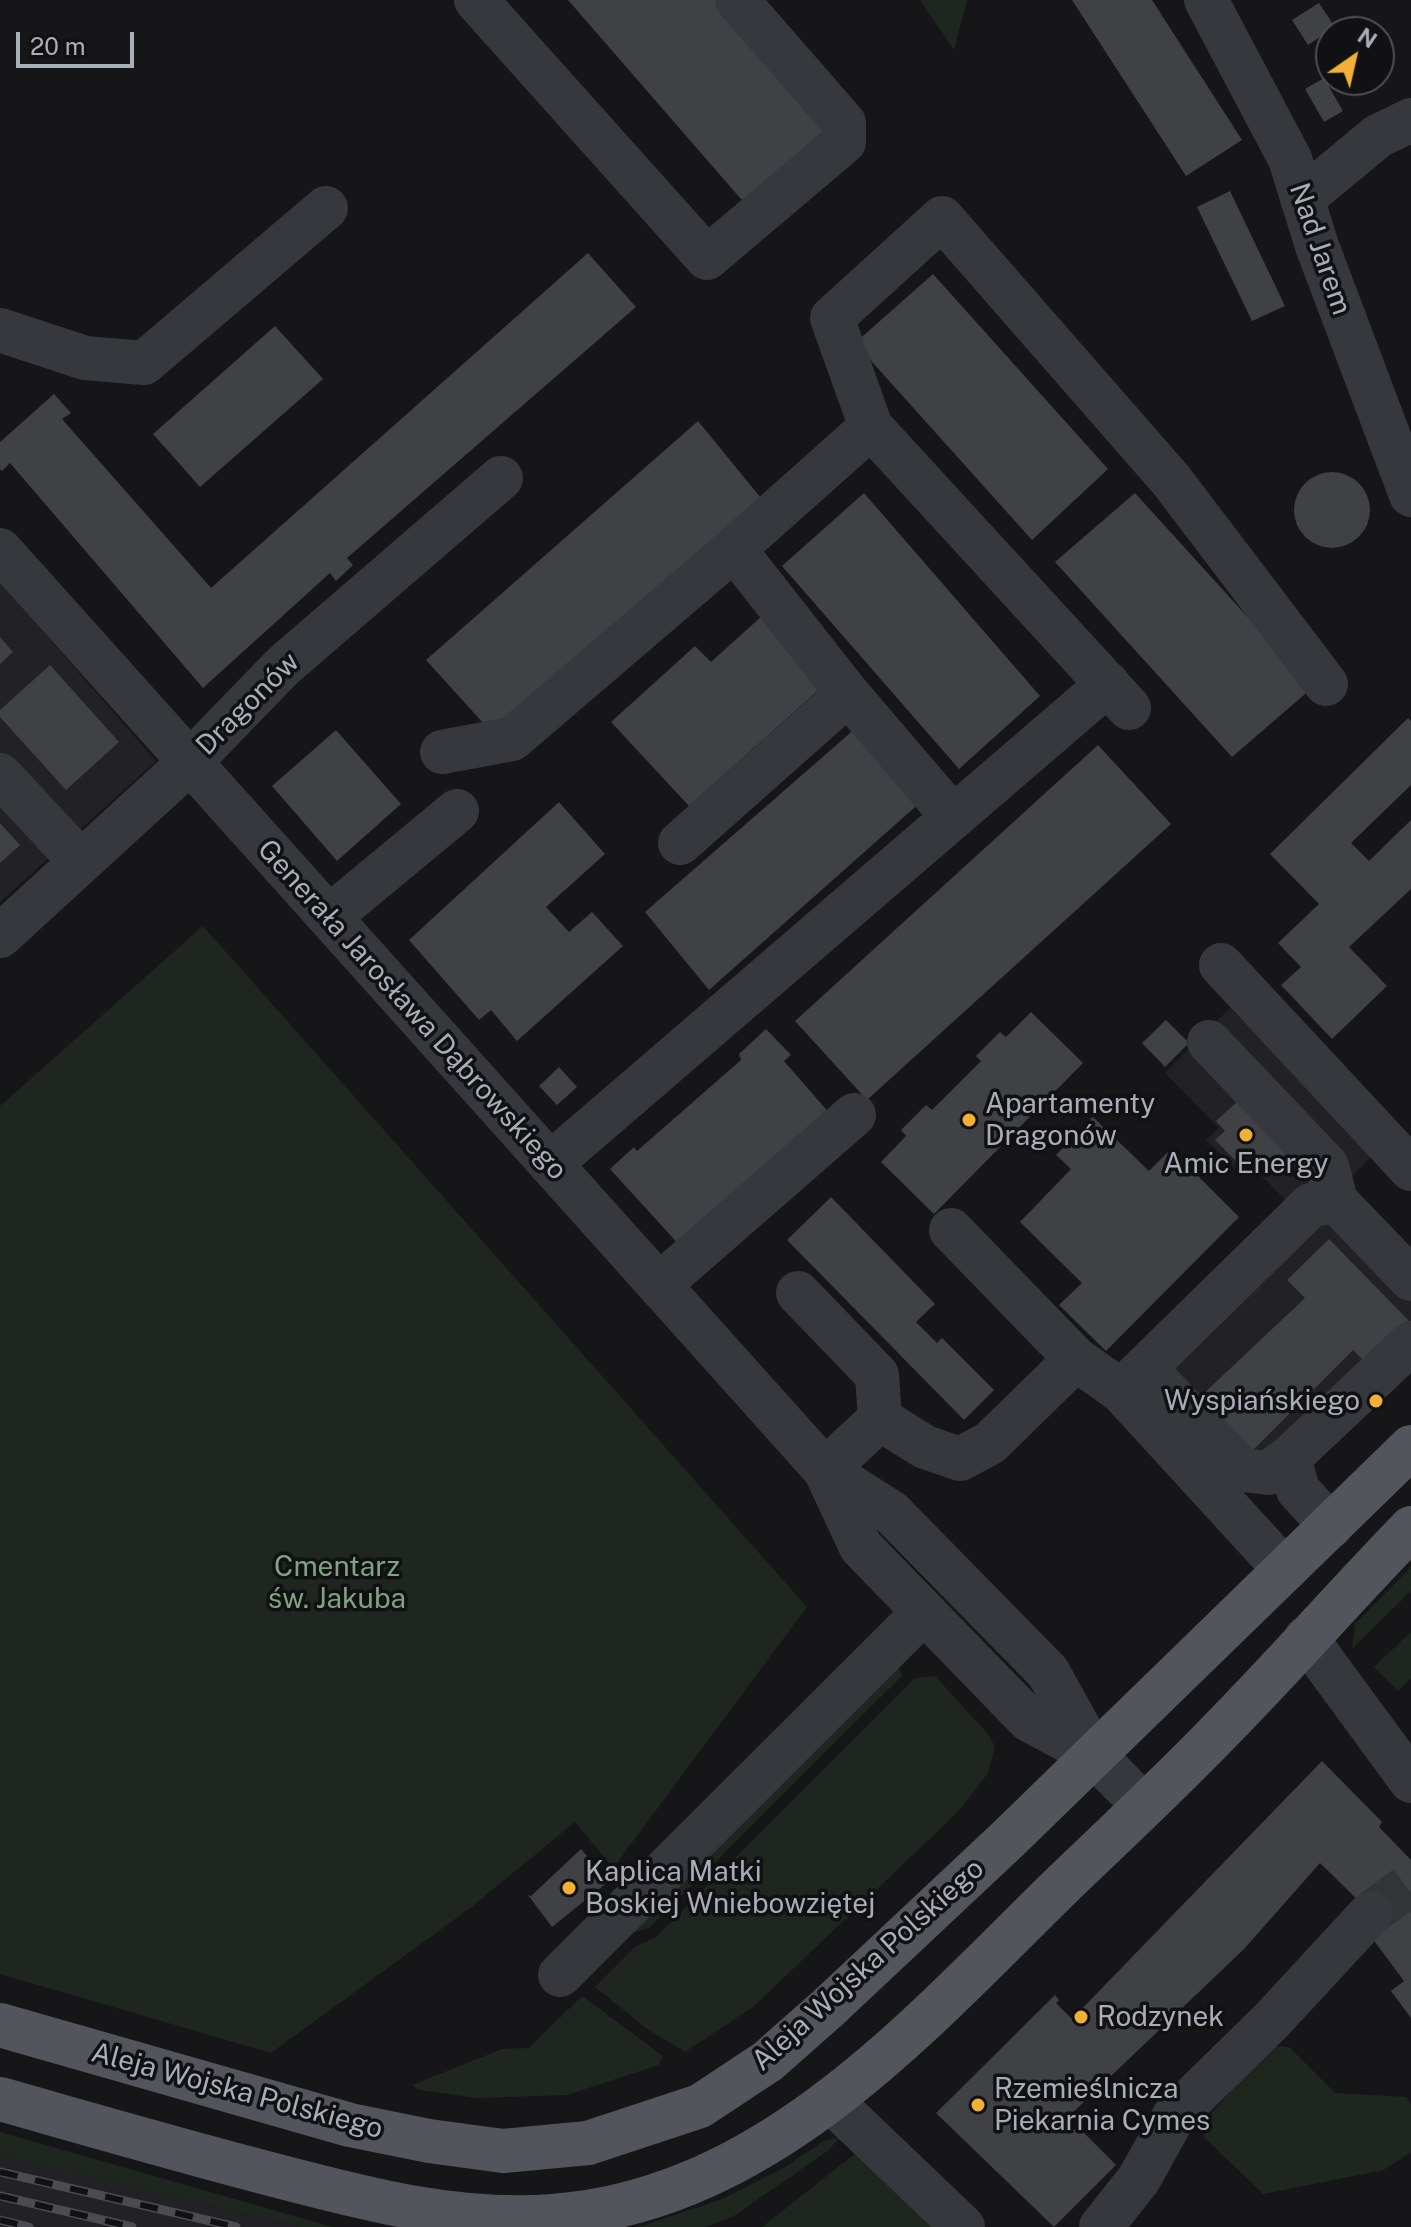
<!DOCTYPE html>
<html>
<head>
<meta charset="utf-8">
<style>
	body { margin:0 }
	#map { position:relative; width:1411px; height:2227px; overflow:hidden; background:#161618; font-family:"Public Sans",sans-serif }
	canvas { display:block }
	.north { position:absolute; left:1315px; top:16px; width:80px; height:80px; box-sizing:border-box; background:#111113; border:2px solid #4d4f55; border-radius:50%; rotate:34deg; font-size:22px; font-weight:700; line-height:32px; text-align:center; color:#a8adb8 }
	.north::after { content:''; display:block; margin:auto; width:28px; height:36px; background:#f2b134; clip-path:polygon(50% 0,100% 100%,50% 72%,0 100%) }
	.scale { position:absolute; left:16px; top:32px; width:118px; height:36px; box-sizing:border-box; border:4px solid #a8adb8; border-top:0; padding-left:10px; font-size:24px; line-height:28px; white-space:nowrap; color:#a8adb8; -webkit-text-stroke:6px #111113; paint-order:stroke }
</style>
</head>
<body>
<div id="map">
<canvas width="1411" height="2227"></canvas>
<div class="north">N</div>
<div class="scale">20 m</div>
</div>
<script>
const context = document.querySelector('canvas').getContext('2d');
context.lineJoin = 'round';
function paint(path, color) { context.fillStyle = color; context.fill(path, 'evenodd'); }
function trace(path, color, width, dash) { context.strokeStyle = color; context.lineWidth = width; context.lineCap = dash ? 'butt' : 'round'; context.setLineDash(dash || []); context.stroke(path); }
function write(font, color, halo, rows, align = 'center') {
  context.font = font + ' "Public Sans",sans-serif'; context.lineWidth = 7; context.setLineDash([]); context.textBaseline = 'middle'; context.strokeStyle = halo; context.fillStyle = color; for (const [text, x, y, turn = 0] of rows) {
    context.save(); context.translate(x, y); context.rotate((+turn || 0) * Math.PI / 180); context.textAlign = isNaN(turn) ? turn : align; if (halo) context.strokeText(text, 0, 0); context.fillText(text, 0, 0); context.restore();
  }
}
paint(new Path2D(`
	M0 582 156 761 0 902Z
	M1230 1008 1374 1154 1343 1185 1411 1254V1352L1277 1484 1163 1369 1309 1225 1254 1168 1244 1178 1206 1140 1219 1128 1165 1073Z
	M0 2155 28 2161 299 2227H0Z`), '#222225');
paint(new Path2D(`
	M920 0H967L954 50Z
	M203 926 807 1607 613 1868 575 1822 469 1909 271 2053 0 1974V1106Z
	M1411 1567V1591L1352 1649 1355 1624Z
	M1411 1632V1678L1398 1691 1374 1667Z
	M898 1667 903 1675 650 1927 627 1935Z
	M935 1676 989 1735 995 1747 988 1773 959 1811 753 2007 685 2052 646 2028 595 1987 635 1947 655 1938 915 1678Z
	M582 1996 663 2056 659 2065 567 2095 477 2098 419 2090 412 2085 502 2049 529 2048Z
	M1270 2046 1289 2047 1335 2093 1406 2097 1411 2105V2152L1384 2170 1263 2194 1204 2137 1208 2117Z
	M0 2132 333 2227H299L0 2155Z
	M839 2138 829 2150 734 2216 706 2227H639L722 2199 785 2167 825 2140Z
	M857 2152 935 2227H762Z`), '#1e261f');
paint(new Path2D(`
	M568 0H716L830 131 747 206Z
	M1072 0H1152L1242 140 1186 176Z
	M1319 3 1335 27 1308 45 1292 20Z
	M1324 78 1343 111 1324 122 1305 89Z
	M1230 191 1285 306 1252 321 1197 207Z
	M588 253 636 307 347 558 353 565 336 581 330 573 203 688 10 463 2 471 0 469V442L54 394 71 413 62 419 211 588Z
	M933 274 1108 469 1032 540 855 343Z
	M275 326 323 379 200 487 153 434Z
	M698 421 761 498 493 734 426 660Z
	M1294 510a38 38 0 1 1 76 0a38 38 0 1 1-76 0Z
	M864 493 1040 696 959 769 782 566Z
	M1135 493 1312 688 1232 757 1055 562Z
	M762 616 822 687 689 806 611 722 695 646 711 662Z
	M0 637 13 652 0 664Z
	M50 665 119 742 66 790 0 717V710Z
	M1408 718 1411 721V785L1351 843 1369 861 1411 820V889L1349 947 1387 986 1332 1039 1281 985 1301 967 1278 943 1319 904 1270 854Z
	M857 727 923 800 709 990 645 912Z
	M336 730 401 804 337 861 272 786Z
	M1098 745 1171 824 867 1100 795 1021Z
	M559 802 605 854 546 907 569 932 592 912 623 946 517 1041 491 1010 479 1020 409 940Z
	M0 823 20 845 0 863Z
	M1031 1012 1083 1063 934 1214 881 1162 906 1136 901 1130 926 1105 932 1110 981 1061 976 1056 1000 1032 1006 1037Z
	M1166 1020 1189 1043 1165 1067 1142 1043Z
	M766 1029 791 1055 784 1061 831 1115 682 1248 610 1169 634 1147 637 1151 741 1060 739 1054Z
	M559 1067 577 1087 557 1105 539 1086Z
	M1238 1101 1288 1152 1266 1173 1250 1157 1241 1166 1215 1140 1225 1131 1216 1121Z
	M1093 1117 1149 1171 1171 1149 1239 1217 1106 1351 1059 1305 1082 1283 1020 1222 1071 1169 1056 1155Z
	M831 1197 935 1304 916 1322 937 1343 942 1338 994 1390 964 1420 787 1240Z
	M1329 1239 1411 1323 1373 1370 1353 1350 1252 1451 1200 1397 1305 1298 1287 1280Z
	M1322 1761 1382 1822 1379 1827 1411 1860V2018L1391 1991 1404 1981 1372 1938 1371 1913 1320 1863 1244 1949 1065 2120 1075 2130 1078 2127 1116 2165 1054 2227 936 2113 1055 1995 1059 2000 1056 2003 1072 2019Z
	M581 1849 609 1881 552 1927 528 1895 531 1896Z`), '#404145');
trace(new Path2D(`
	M1371 1913 1411 1884`), '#333438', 44, [44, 22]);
trace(new Path2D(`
	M476 0 707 258 844 142V123L737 0
	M1206 0 1290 159 1317 246 1411 495
	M1302 199 1378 136 1411 120
	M0 330 85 358 144 363 326 208
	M734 549 848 694 953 817
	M0 550 825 1470 891 1512 1048 1672 1094 1755 1144 1806
	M1129 708 871 427 832 318 942 218 1171 480 1326 684
	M442 752 512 739 734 549 871 427
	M0 775 80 861
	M680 843 848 694
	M329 917 457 811
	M0 936 190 762 283 666 501 478
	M1221 965 1411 1169
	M1209 1042 1327 1166 1336 1201
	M550 1164 1108 684
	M659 1285 854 1115
	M798 1293 877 1375 880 1419
	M1076 1359 1121 1391 1311 1205 1336 1201 1411 1279
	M1145 1369 1243 1470 1268 1473 1289 1458
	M1121 1391 1285 1570
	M825 1470 880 1419 925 1447 960 1459 990 1443 1076 1359 951 1230
	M825 1470 861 1547 1029 1720 1094 1755
	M1331 1526 1298 1490 1289 1458 1411 1343
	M1306 1638 1411 1781
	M560 1975 924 1612
	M830 2100 963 2227
	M1101 2227 1139 2179 1174 2116 1272 2020 1371 1913`), '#37383d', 44);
trace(new Path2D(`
	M0 2025 350 2125 429 2141 503 2151 588 2143 700 2106 768 2061 829 2007 1008 1839 1411 1447
	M0 2099C92 2125 185 2152 278 2176 369 2200 458 2223 553 2216 767 2200 918 2026 1061 1886 1114 1835 1168 1785 1219 1732 1284 1666 1346 1595 1411 1528`), '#53555c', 44);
const rail = new Path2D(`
	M0 2172 236 2227
	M0 2196 132 2227
	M0 2220 29 2227`);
trace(rail, '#4a4c52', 9);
trace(rail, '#111113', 6, [18]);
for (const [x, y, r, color] of [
	[969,1120,8,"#f2b134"],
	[1246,1135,8,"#f2b134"],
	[1376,1401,8,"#f2b134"],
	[569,1888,8,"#f2b134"],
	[1081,2017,8,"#f2b134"],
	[978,2105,8,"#f2b134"]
]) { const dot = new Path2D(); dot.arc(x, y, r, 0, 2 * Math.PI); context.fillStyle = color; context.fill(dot); trace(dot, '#111113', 3); }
write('28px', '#a8adb8', '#111113', [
	["Nad Jarem",1320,249,71],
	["Dragonów",248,704,-45],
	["Generała Jarosława Dąbrowskiego",412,1010,48],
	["Aleja Wojska Polskiego",868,1965,-42],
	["Aleja Wojska Polskiego",237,2091,15]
]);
write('28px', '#a8adb8', '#111113', [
	["Apartamenty",985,1104],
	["Dragonów",985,1136],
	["Amic Energy",1246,1164,"center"],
	["Wyspiańskiego",1360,1401,"right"],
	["Kaplica Matki",585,1872],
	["Boskiej Wniebowziętej",585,1904],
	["Rodzynek",1097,2017],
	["Rzemieślnicza",994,2089],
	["Piekarnia Cymes",994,2121]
], 'left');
write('28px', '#7fa381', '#111113', [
	["Cmentarz",337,1567],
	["św. Jakuba",337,1599]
]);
</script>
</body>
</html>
